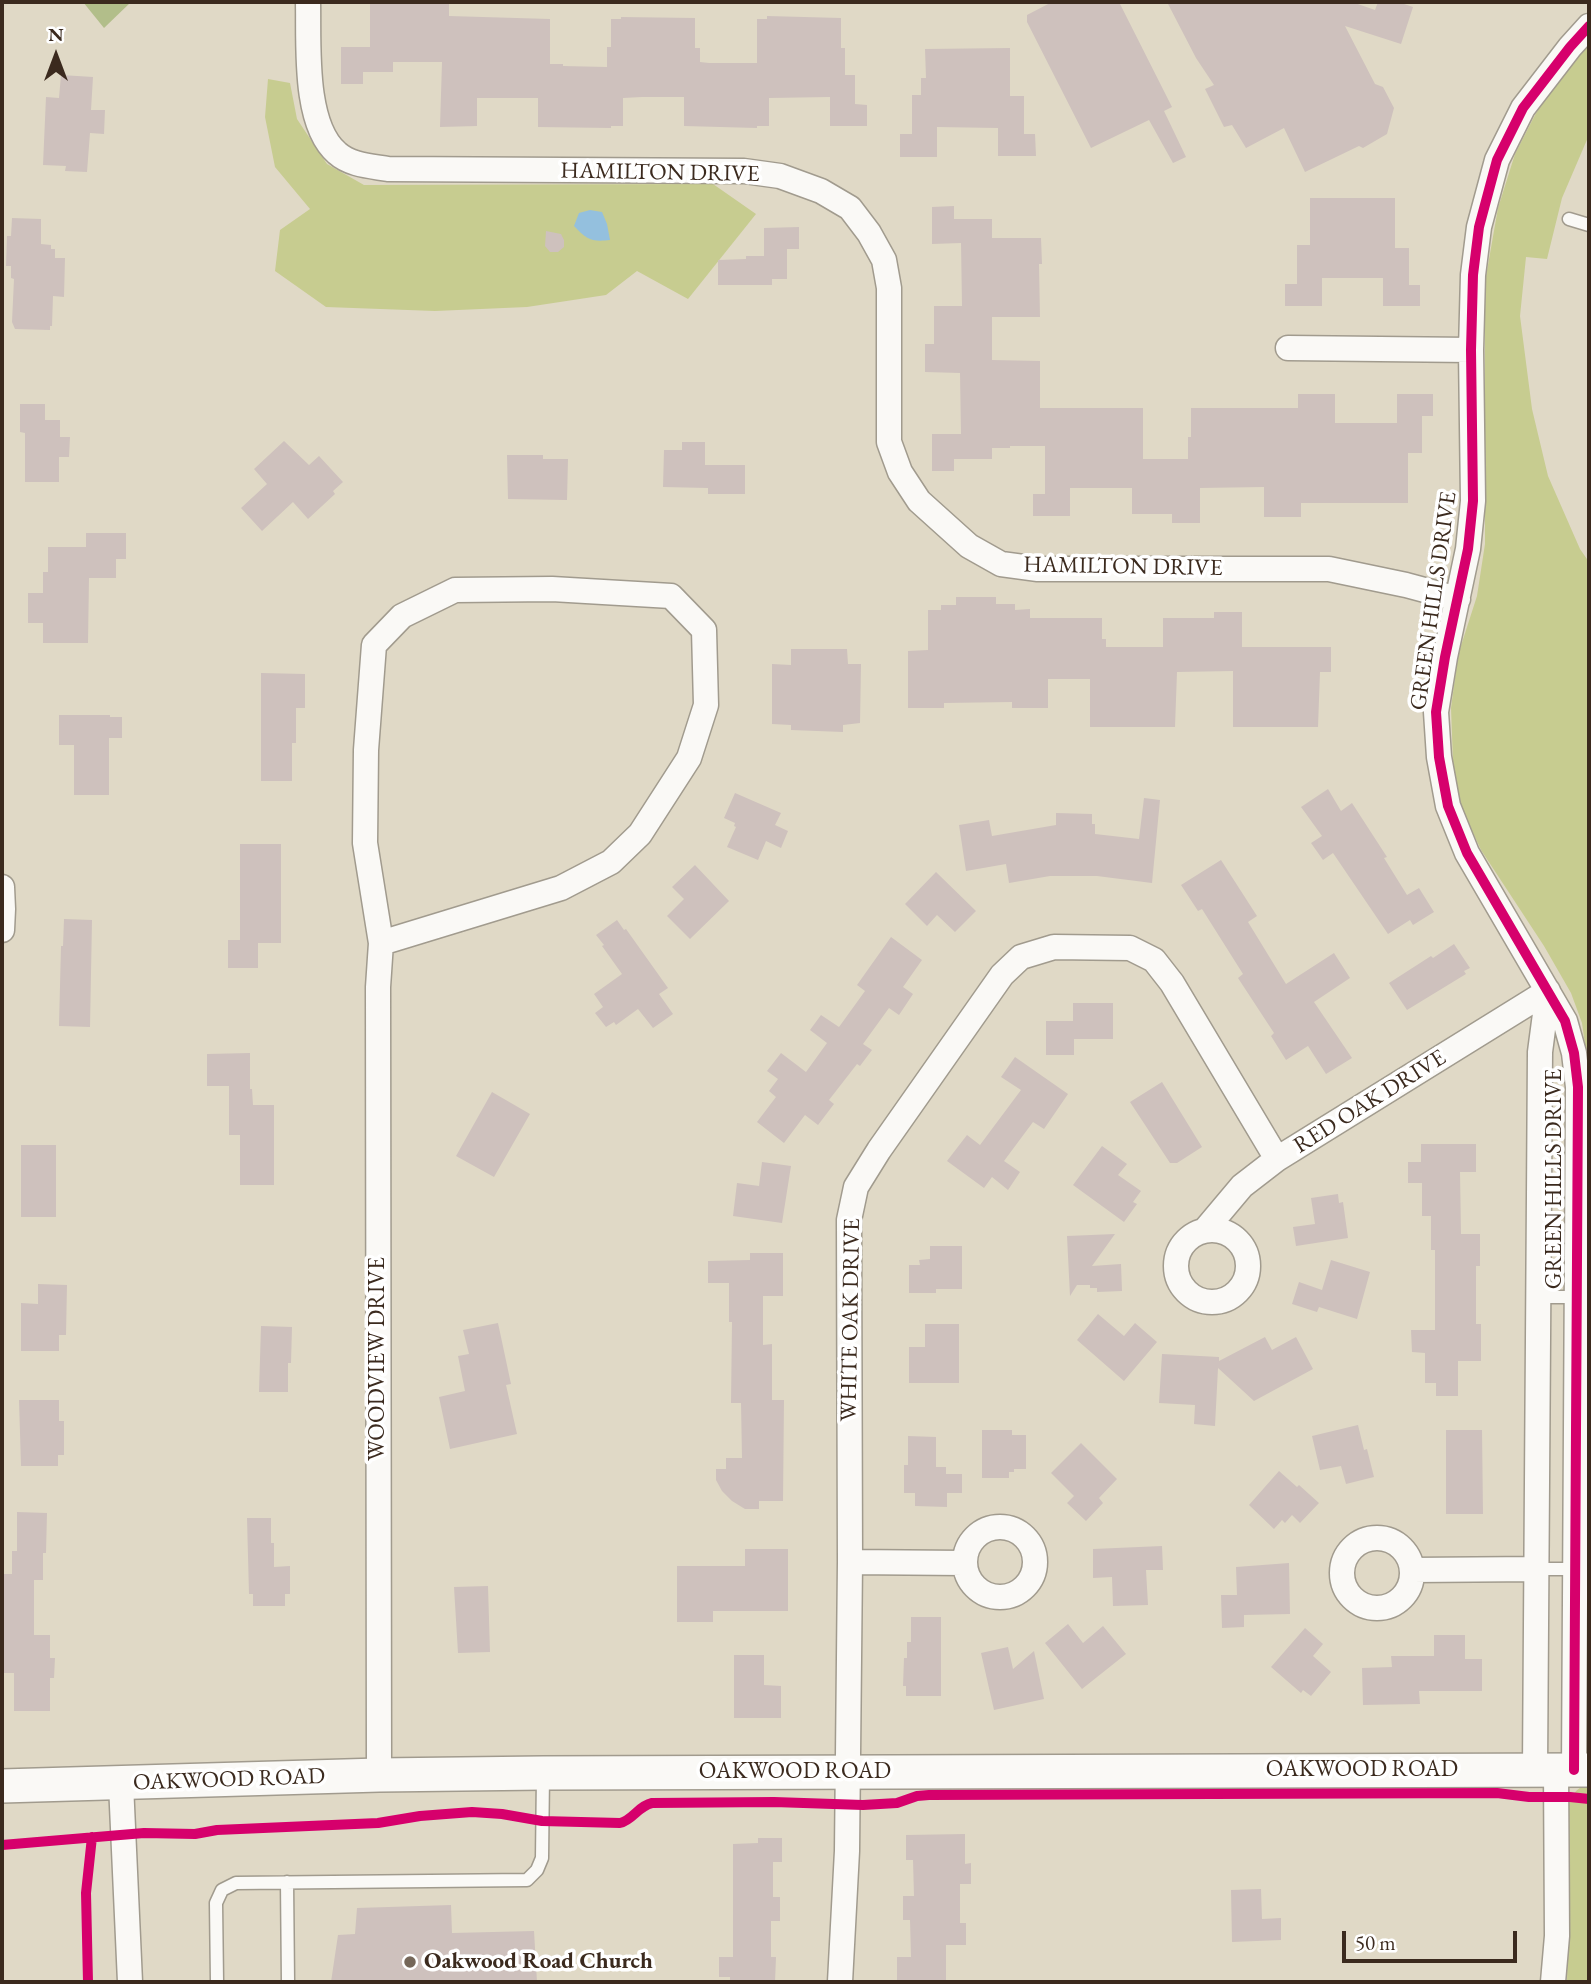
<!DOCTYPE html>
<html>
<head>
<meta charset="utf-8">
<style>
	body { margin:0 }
	#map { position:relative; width:1591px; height:1984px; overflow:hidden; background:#e0d9c6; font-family:"EB Garamond",serif }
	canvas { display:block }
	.frame { position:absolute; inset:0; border:4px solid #3b2a1e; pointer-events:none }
	.north { position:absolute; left:21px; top:21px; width:70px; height:70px; -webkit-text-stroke:5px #fff; paint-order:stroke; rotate:0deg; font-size:19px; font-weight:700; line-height:28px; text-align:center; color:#3b2a1e }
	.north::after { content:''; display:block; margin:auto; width:24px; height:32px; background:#3b2a1e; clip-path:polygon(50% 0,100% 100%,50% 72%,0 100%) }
	.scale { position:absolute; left:1342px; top:1931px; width:175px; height:32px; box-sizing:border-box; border:4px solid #3b2a1e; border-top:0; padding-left:9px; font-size:21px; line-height:24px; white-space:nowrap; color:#3b2a1e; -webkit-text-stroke:5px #fff; paint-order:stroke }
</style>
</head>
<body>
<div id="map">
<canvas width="1591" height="1984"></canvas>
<div class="frame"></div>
<div class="north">N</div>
<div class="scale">50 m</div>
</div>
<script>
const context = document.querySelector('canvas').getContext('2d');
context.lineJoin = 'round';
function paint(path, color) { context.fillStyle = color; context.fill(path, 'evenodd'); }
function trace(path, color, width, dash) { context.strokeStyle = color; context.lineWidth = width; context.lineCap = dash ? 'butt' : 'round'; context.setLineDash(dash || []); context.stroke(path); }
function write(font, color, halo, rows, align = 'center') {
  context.font = font + ' "EB Garamond",serif'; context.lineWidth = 7; context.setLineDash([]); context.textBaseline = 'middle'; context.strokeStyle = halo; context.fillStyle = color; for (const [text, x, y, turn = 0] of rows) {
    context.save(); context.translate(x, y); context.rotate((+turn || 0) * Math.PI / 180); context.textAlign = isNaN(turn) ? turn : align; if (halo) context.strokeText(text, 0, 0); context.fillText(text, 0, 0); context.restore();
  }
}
paint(new Path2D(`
	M1589 39V135L1562 198 1547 259 1526 257 1520 316 1532 409 1548 476 1580 549 1589 562V1513L1587 1059 1582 1023 1571 993 1544 946 1481 850 1460 805 1453 762 1451 708 1458 655 1477 596 1485 544V282L1498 208 1515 154 1535 115 1564 66Z
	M268 79 290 83 297 119 327 164 364 185 713 184 756 214 688 299 637 271 606 295 527 307 435 311 326 307 275 271 280 230 310 209 275 167 265 117Z
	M1589 1607V1738L1583 1727 1588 1610Z
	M1589 1784V1982H1567L1568 1931 1566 1809C1571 1796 1575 1788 1589 1784Z`), '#c7cc90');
paint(new Path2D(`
	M83 2H131L104 28Z`), '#b2be8a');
paint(new Path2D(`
	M590 210 602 212 607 224 610 240C592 242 587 240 574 226L579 213Z`), '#94c0de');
paint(new Path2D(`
	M370 2H449V16L550 19V64H563V66L607 67V47H611V19H621V17L695 18V48H700V62L709 63H757V19H767V16L841 18V48H845V75H855V104L867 105V126H830V97L769 98V126H757V128L684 126V97H642L623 98V126H611V128L538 127V98H477V126L440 127 442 62H393V72H363V84H341V47H370Z
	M1052 2H1119L1172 107 1164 111 1186 157 1173 163 1149 120 1091 148 1027 22V15Z
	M1167 2H1352L1375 10 1378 2H1398L1413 7 1401 44 1345 26 1375 84 1383 87 1394 108 1387 134 1363 148 1359 146 1305 172 1284 128 1246 148 1232 125 1224 127 1205 89 1214 85 1196 58Z
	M1010 48V96H1024V134H1035L1036 156H998V128L937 127V157H900V134H912V95H921V78H926L925 49Z
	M61 75 93 77 91 110H105L104 134 90 133 87 172 65 171 66 166 43 165 46 97 59 98Z
	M1310 198H1395V248H1409V285H1420V306H1383V278H1322V306H1285V284H1297V245H1310Z
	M954 206V219H992V238H1041L1042 264H1039L1040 317H992V360L1040 361V408H1143V459H1188V437H1191V408H1298V394H1335V423H1397V394H1433V416H1422V453H1408V503H1301V517H1264V487L1200 488V523H1172V514H1132V488H1070V516H1033V494H1045V446H1010V448H992V459H954V471H932V434H961L960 373 925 372V344H934V306H962L961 243 932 244V207Z
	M12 218 41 219V244L51 245V249H55V258H65L64 297 53 296 52 326H50V330L15 329 12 322 14 279 11 278V266H6L7 236H11Z
	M799 227V249H787V279H772V285H718V260L746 259V256H764V228Z
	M546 231 561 234 564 240V247L558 252H550L545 246Z
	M20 404H45V420H60V437H70L69 457H59V482H25V433L20 432Z
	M284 441 309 465 319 456 343 482 333 491 335 494 308 519 293 502 262 531 241 508 267 484 254 469Z
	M682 442H705V465H745V494H708V488L663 487 664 450H682Z
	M507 455H543V459H568L567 500 508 499Z
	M86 533H126V559H116V578H89L88 643H43V623H28V593H43V572H48V547H86Z
	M956 597H996V604H1015V610L1030 609V618H1102V639H1106V647H1163V618H1214V612H1242V647H1331V672H1320L1318 727H1233V671L1177 672 1175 727H1090V679H1048V708H1012V702L944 703V708H908V651L928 650V610H941V605H956Z
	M791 649H847L848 664H861L860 723 843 725V732L791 730V725L772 724V664L791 665Z
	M261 673 305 674V708H296V743H292V781H261Z
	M59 715H110V717H122V738H109V795H74V745H59Z
	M1328 789 1341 811 1352 803 1387 857 1384 858 1407 895 1419 888 1434 912 1413 925 1410 920 1388 934 1333 853 1323 860 1311 843 1322 836 1301 807Z
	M735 793 781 813 775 825 788 831 781 848 766 841 758 860 727 847 736 827 734 826 735 823 724 818Z
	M1144 798 1160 800 1152 883 1097 876H1050L1009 883 1006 864 966 871 959 825 989 820 992 836 1056 825V813L1092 814V824H1095V834L1139 839Z
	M240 844H281V943H258V968H228V940H240Z
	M1221 860 1257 916 1248 922 1286 984 1334 953 1350 978 1314 1002 1352 1058 1326 1074 1308 1046 1286 1060 1271 1036 1274 1033 1238 978 1243 974 1202 909 1198 911 1181 885Z
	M695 865 729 901 690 939 667 916 684 899 672 887Z
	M936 872 976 911 955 932 937 915 927 926 905 904Z
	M64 919 92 920 90 1027 59 1026 61 946H63Z
	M617 920 624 930 626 929 668 988 659 994 673 1014 653 1028 638 1009 616 1025 614 1022 606 1027 595 1013 603 1007 594 994 622 974 602 946 604 945 596 935Z
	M891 937 922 960 903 987 913 994 899 1015 889 1008 863 1044 872 1050 860 1066 857 1064 829 1100 834 1104 818 1125 805 1115 784 1143 757 1122 776 1097 769 1091 778 1079 767 1071 781 1053 806 1072 827 1043 810 1030 821 1015 839 1027 865 991 857 985Z
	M1454 944 1470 968 1464 971 1466 974 1407 1010 1389 983 1431 956 1433 958Z
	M1073 1003H1113V1039H1074V1055H1046V1021H1073Z
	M250 1053V1089H252L253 1105H274V1185H240V1135H229V1086H207V1054Z
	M1015 1057 1068 1094 1044 1129 1033 1122 1004 1161 1020 1172 1008 1190 992 1177 984 1188 947 1161 967 1135 980 1145 1021 1090 1001 1077Z
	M1162 1082 1202 1147 1177 1163H1170L1130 1102Z
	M492 1092 530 1114 494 1177 456 1156Z
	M1421 1144H1476V1172H1460L1461 1234H1480V1266H1476V1324H1481V1361H1458V1396H1436V1383H1425V1353L1412 1352 1411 1330H1435V1250H1431V1216H1422V1183H1408V1162H1421Z
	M21 1145H56V1217H21Z
	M1102 1146 1127 1164 1118 1175 1141 1191 1133 1202 1137 1204 1124 1222 1073 1185Z
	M762 1162 791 1166 782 1223 733 1216 737 1183 759 1186Z
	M1338 1194 1339 1203 1343 1202 1348 1238 1296 1246 1293 1227 1315 1224 1311 1198Z
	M1115 1234 1092 1266 1121 1264 1122 1291 1097 1292V1288H1090V1285H1077L1070 1296 1067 1236Z
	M930 1246H962V1289H936V1293H909V1265H920L919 1260 930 1259Z
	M750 1253H783V1296H763V1345L772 1344V1400H784L783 1501H759V1509H745L732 1501 722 1491 716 1480V1469H726V1458H742L741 1403H731L732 1322H729V1283H708V1261L750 1260Z
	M1331 1260 1370 1272 1357 1319 1319 1307 1317 1312 1292 1304 1299 1282 1322 1290Z
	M38 1284 67 1285 66 1335H59V1351H21V1303L38 1304Z
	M1098 1314 1124 1336 1135 1323 1157 1342 1124 1381 1077 1340Z
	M498 1323 511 1384 506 1385 517 1434 450 1449 439 1397 465 1391 458 1356 469 1354 463 1330Z
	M925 1324H959V1383H909V1347H925Z
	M261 1326 292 1327 291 1363H288V1392H259Z
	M1265 1337 1272 1350 1296 1337 1313 1369 1254 1401 1218 1368 1215 1426 1194 1424 1195 1405 1159 1403 1162 1354 1219 1357V1361Z
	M19 1400H59V1421H64V1455H58V1466H21Z
	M1358 1425 1364 1450 1367 1449 1374 1477 1346 1484 1341 1466 1320 1470 1312 1436Z
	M982 1430H1012V1435H1026V1469H1014V1472H1009V1478H982Z
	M1446 1430H1482L1483 1514H1446Z
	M908 1436 936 1437V1467H946V1474H962V1493H947V1507L915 1506V1493H904V1465H908Z
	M1081 1443 1117 1479 1099 1498 1103 1503 1086 1521 1067 1503 1074 1496 1051 1473Z
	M1279 1471 1297 1487 1299 1485 1319 1503 1300 1523 1292 1515 1285 1523 1282 1520 1274 1529 1249 1505Z
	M17 1512 47 1513 46 1553H43V1580H34V1635H50V1658H55L54 1678H50V1711H14V1673H2L4 1574H12V1551H17Z
	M247 1518H271V1543H274V1567L290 1566V1594H285V1606H253V1594H249Z
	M1162 1546 1163 1570H1146L1148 1605 1113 1606 1112 1577 1093 1578V1549Z
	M745 1549H788V1611H713V1622H677V1566H745Z
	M1289 1563 1290 1614 1244 1615V1627L1222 1628 1221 1595H1237L1236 1567Z
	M488 1586 490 1652 458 1653 454 1587Z
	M911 1617H941V1696H906V1686H903L904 1658H907V1642H911Z
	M1068 1624 1083 1643 1103 1626 1126 1654 1082 1689 1045 1643Z
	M1305 1628 1323 1644 1313 1656 1331 1672 1311 1696 1303 1690 1301 1693 1271 1667Z
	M1434 1635H1465V1659H1482V1691H1419L1420 1704 1363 1705 1362 1668 1392 1667 1391 1656H1434Z
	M1008 1647 1013 1669 1034 1651 1044 1699 994 1710 981 1653Z
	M734 1655H764V1685L781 1686V1718H734Z
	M965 1834V1864L971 1863V1884H960V1923H966V1945H946V1982H897V1957H911L910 1920H903V1896H914L913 1860H906V1835Z
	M758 1838H782V1862H773V1897H780V1921H771V1957H776L775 1982H730V1977H719V1957H733V1844L758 1843Z
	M1261 1889 1262 1919 1281 1918V1940L1232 1942 1231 1890Z
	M451 1905 452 1933 534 1931 537 1982H331L338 1935 355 1934 357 1908Z`), '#cec1bd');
const lane = new Path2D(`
	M1569 219 1589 225
	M1539 1297H1577
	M1538 1569H1575
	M287 1882 288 1982
	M217 1982 216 1903 222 1890 236 1883 527 1880 537 1870 542 1858 543 1775`);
const street = new Path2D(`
	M308 2C309 43 303 124 337 153 350 165 371 166 388 169L744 171 780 176 821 191 850 208 869 233 884 260 889 288V442L900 472 919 501 969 546 1001 564 1038 569H1329L1406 585 1458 599
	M1288 348 1471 350
	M552 589 671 596 704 630 706 705 689 758 640 834 611 862 561 888 381 943 365 843 366 750 374 645 402 616 455 590Z
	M2 887 3 909 2 930
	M1176 1266a36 36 0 1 1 72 0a36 36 0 1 1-72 0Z
	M1205 1230 1242 1186 1277 1159 1548 991
	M965 1562a35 35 0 1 1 70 0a35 35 0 1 1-70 0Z
	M1342 1573a35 35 0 1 1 70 0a35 35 0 1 1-70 0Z
	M850 1562 964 1563
	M1412 1570 1538 1569
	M1535 1769 1540 1052 1548 991
	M1574 1770 1578 1087 1574 1053 1565 1021 1467 853 1448 806 1439 757 1436 712 1445 657 1468 549 1473 501 1471 350 1473 275 1479 227 1497 160 1523 108 1570 47 1589 26
	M379 1775 378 987 381 943
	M121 1784 130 1982
	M840 1982 847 1851 850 1562 849 1220 856 1187 879 1150 1002 975 1021 957 1054 947 1130 948 1154 960 1172 983 1277 1159
	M1553 1982 1557 1936 1556 1770`);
const secondary = new Path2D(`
	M2 1786 379 1775 543 1773 1589 1770`);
trace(lane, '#a19b8e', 15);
trace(street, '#a19b8e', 27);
trace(secondary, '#a19b8e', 36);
trace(lane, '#faf9f6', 12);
trace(street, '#faf9f6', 24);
trace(secondary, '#faf9f6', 33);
trace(new Path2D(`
	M1574 1770 1578 1087 1574 1053 1565 1021 1467 853 1448 806 1439 757 1436 712 1445 657 1468 549 1473 501 1471 350 1473 275 1479 227 1497 160 1523 108 1570 47 1589 26
	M2 1845 144 1833 195 1834 217 1830 378 1823 420 1816 472 1812 502 1814 542 1821 620 1823C633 1820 638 1806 652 1803L774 1802 863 1805 897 1803 917 1796 929 1795 1497 1793 1529 1797H1570L1589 1799
	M88 1982 86 1893 92 1837`), '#d6006c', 10);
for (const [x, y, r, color] of [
	[410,1962,7,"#756759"]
]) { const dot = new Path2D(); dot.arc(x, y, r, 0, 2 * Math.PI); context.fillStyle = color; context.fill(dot); trace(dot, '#fff', 2.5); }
write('23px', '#3b2a1e', '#fff', [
	["HAMILTON DRIVE",660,173,1],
	["HAMILTON DRIVE",1123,567,1],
	["GREEN HILLS DRIVE",1434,601,-82],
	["RED OAK DRIVE",1370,1102,-32],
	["GREEN HILLS DRIVE",1555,1179,-90],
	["WHITE OAK DRIVE",851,1320,-89],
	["WOODVIEW DRIVE",378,1359,-90],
	["OAKWOOD ROAD",1362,1770],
	["OAKWOOD ROAD",795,1772],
	["OAKWOOD ROAD",229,1780,-2]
]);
write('bold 23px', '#3b2a1e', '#fff', [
	["Oakwood Road Church",424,1962]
], 'left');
</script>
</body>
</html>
